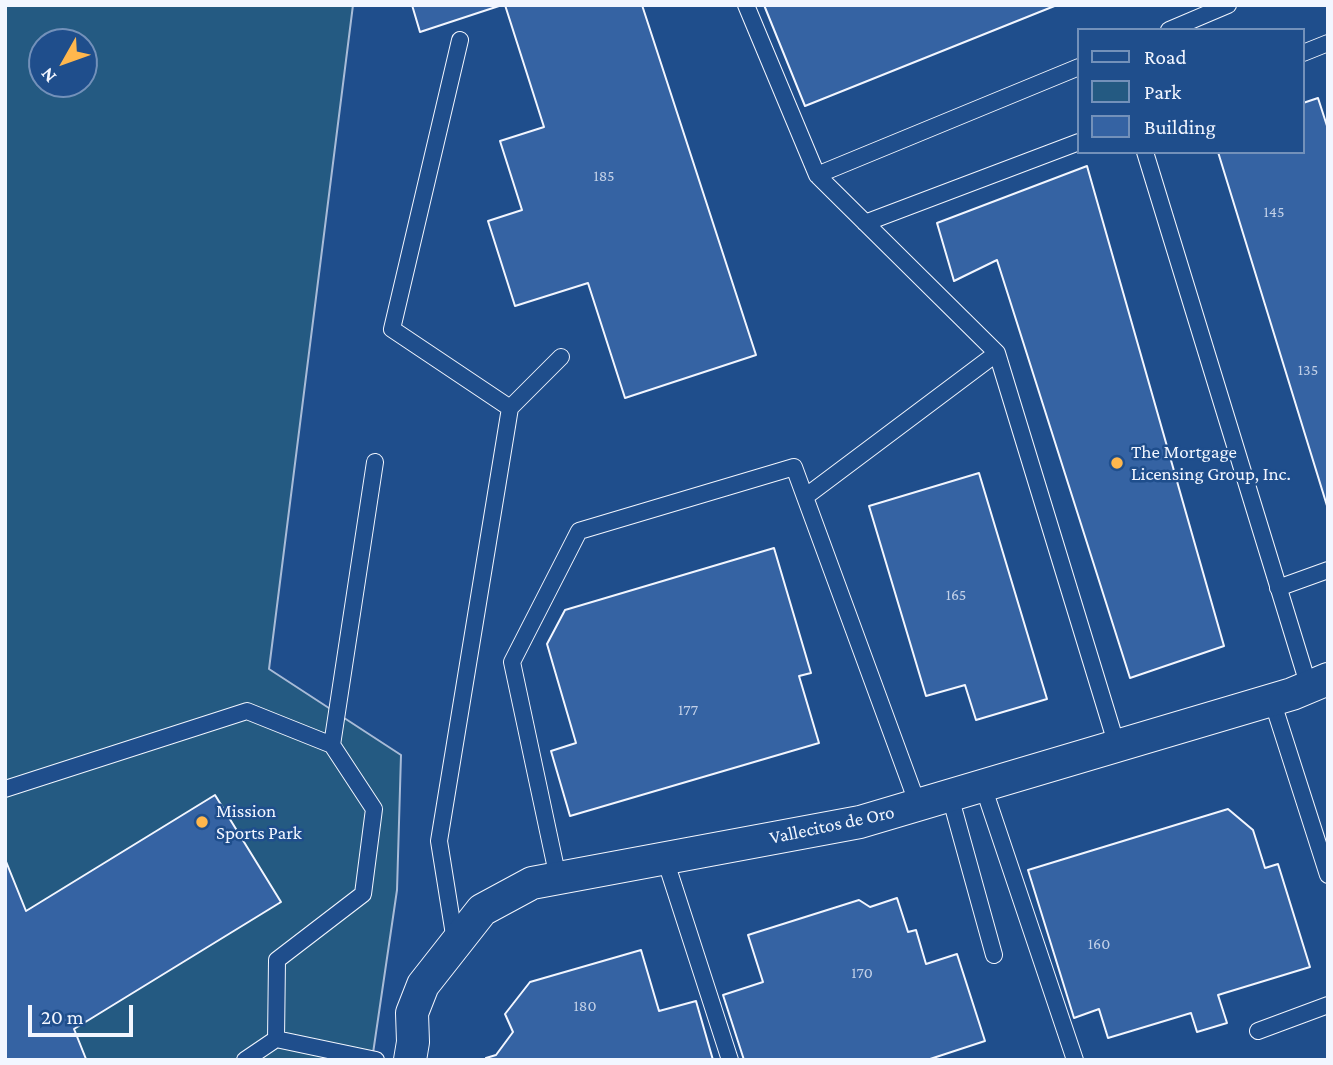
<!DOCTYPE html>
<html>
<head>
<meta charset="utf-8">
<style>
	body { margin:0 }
	#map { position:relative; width:1333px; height:1065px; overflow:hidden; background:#1f4e8c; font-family:"Crimson Pro",serif }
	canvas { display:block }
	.frame { position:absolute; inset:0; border:7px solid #f2f6ff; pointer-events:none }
	.legend { position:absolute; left:1077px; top:28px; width:228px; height:126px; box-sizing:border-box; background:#1f4e8c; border:2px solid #7391ba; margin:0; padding:9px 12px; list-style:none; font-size:21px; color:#f2f6ff }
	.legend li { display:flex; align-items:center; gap:14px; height:35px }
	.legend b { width:35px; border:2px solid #7391ba }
	.north { position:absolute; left:28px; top:28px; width:70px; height:70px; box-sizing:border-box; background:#1f4e8c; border:2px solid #7391ba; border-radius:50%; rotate:230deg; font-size:19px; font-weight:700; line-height:28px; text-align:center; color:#f2f6ff }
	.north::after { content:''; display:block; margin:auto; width:24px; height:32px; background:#ffb74d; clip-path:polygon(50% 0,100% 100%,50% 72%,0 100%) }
	.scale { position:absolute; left:28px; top:1005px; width:105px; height:32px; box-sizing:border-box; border:4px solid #f2f6ff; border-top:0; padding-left:9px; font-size:21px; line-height:24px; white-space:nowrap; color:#f2f6ff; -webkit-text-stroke:5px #1f4e8c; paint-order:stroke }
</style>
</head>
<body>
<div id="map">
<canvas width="1333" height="1065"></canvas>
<div class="frame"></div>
<ul class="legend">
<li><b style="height:9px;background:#1f4e8c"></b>Road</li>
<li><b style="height:19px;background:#245a82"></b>Park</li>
<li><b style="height:19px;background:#3563a3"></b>Building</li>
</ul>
<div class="north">N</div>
<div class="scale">20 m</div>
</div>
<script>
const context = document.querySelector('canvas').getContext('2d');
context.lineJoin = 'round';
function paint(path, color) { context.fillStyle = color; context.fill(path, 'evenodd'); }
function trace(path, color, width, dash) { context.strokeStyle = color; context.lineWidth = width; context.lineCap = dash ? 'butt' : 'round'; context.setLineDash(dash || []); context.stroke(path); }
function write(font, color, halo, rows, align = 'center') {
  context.font = font + ' "Crimson Pro",serif'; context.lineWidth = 5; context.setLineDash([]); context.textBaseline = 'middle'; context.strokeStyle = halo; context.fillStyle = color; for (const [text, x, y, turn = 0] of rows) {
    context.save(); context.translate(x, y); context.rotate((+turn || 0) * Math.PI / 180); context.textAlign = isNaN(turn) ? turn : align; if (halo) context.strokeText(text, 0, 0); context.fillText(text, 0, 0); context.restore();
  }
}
const green = new Path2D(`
	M5 5H353L269 669 401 755 397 890 372 1060H5ZM42 42H84V84H42Z`);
paint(green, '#245a82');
trace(green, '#a8bbd7', 2);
const building = new Path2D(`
	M412 5H502L420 32Z
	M505 5H642L756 355 625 398 588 283 515 306 488 221 522 210 500 141 544 127Z
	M764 5H1057L805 106Z
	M1318 98 1328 129V509L1218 152H1303V103Z
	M1087 166 1224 646 1130 678 997 260 954 281 937 223Z
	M979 473 1047 699 976 720 965 685 926 696 869 506Z
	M774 548 811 673 799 676 819 743 570 816 551 751 576 743 547 644 565 610Z
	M215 795 281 902 74 1029 86 1059 5 1060V859L26 911Z
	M1228 809 1253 830 1265 868 1278 864 1310 967 1218 995 1227 1023 1197 1032 1191 1013 1108 1038 1099 1009 1074 1018 1028 870Z
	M897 898 908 932 916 930 926 964 957 954 985 1041 927 1060H744L723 995 763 982 748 935 859 900 870 907Z
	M641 950 659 1011 696 1001 713 1060H487L486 1058 496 1055 513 1032 505 1014 530 982Z`);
paint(building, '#3563a3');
trace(building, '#f2f6ff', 2);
const lane = new Path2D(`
	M746 5 817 175 997 353 1117 746
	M1169 30 1228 5
	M1303 53 1328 43
	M1145 152 1309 687
	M817 175 1079 67
	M865 223 1079 142
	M510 408 561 357
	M805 497 997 353
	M1278 588 1328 570
	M1272 700 1328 875
	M332 745 375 462
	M983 786 1075 1060
	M5 789 247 711 332 745 374 809 363 894 277 960 276 1039
	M950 796 994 955
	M665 859 730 1060
	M558 878 512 662 579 531 794 467 918 805
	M455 941 439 841 510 408 392 329 460 40
	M1258 1031 1328 1005
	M245 1060 276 1039 376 1060`);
const street = new Path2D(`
	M410 1060 413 1042 412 1013 423 985 482 910 532 883 860 822 1292 694 1328 679`);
trace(lane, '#f2f6ff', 18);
trace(street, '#f2f6ff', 34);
trace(lane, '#1f4e8c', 16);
trace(street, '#1f4e8c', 32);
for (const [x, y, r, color] of [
	[1117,463,7,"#ffb74d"],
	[202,822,7,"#ffb74d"]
]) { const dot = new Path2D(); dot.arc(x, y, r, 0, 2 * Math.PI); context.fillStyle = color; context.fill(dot); trace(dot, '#1f4e8c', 2.5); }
write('16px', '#c3d1e8', null, [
	["185",604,176],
	["145",1274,212],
	["135",1308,370],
	["165",956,595],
	["177",688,710],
	["160",1099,944],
	["170",862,973],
	["180",585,1006]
]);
write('19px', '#f2f6ff', '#1f4e8c', [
	["The Mortgage",1131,452],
	["Licensing Group, Inc.",1131,474],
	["Mission",216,811],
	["Sports Park",216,833]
], 'left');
write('19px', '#f2f6ff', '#1f4e8c', [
	["Vallecitos de Oro",832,825,-12]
]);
</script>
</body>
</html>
